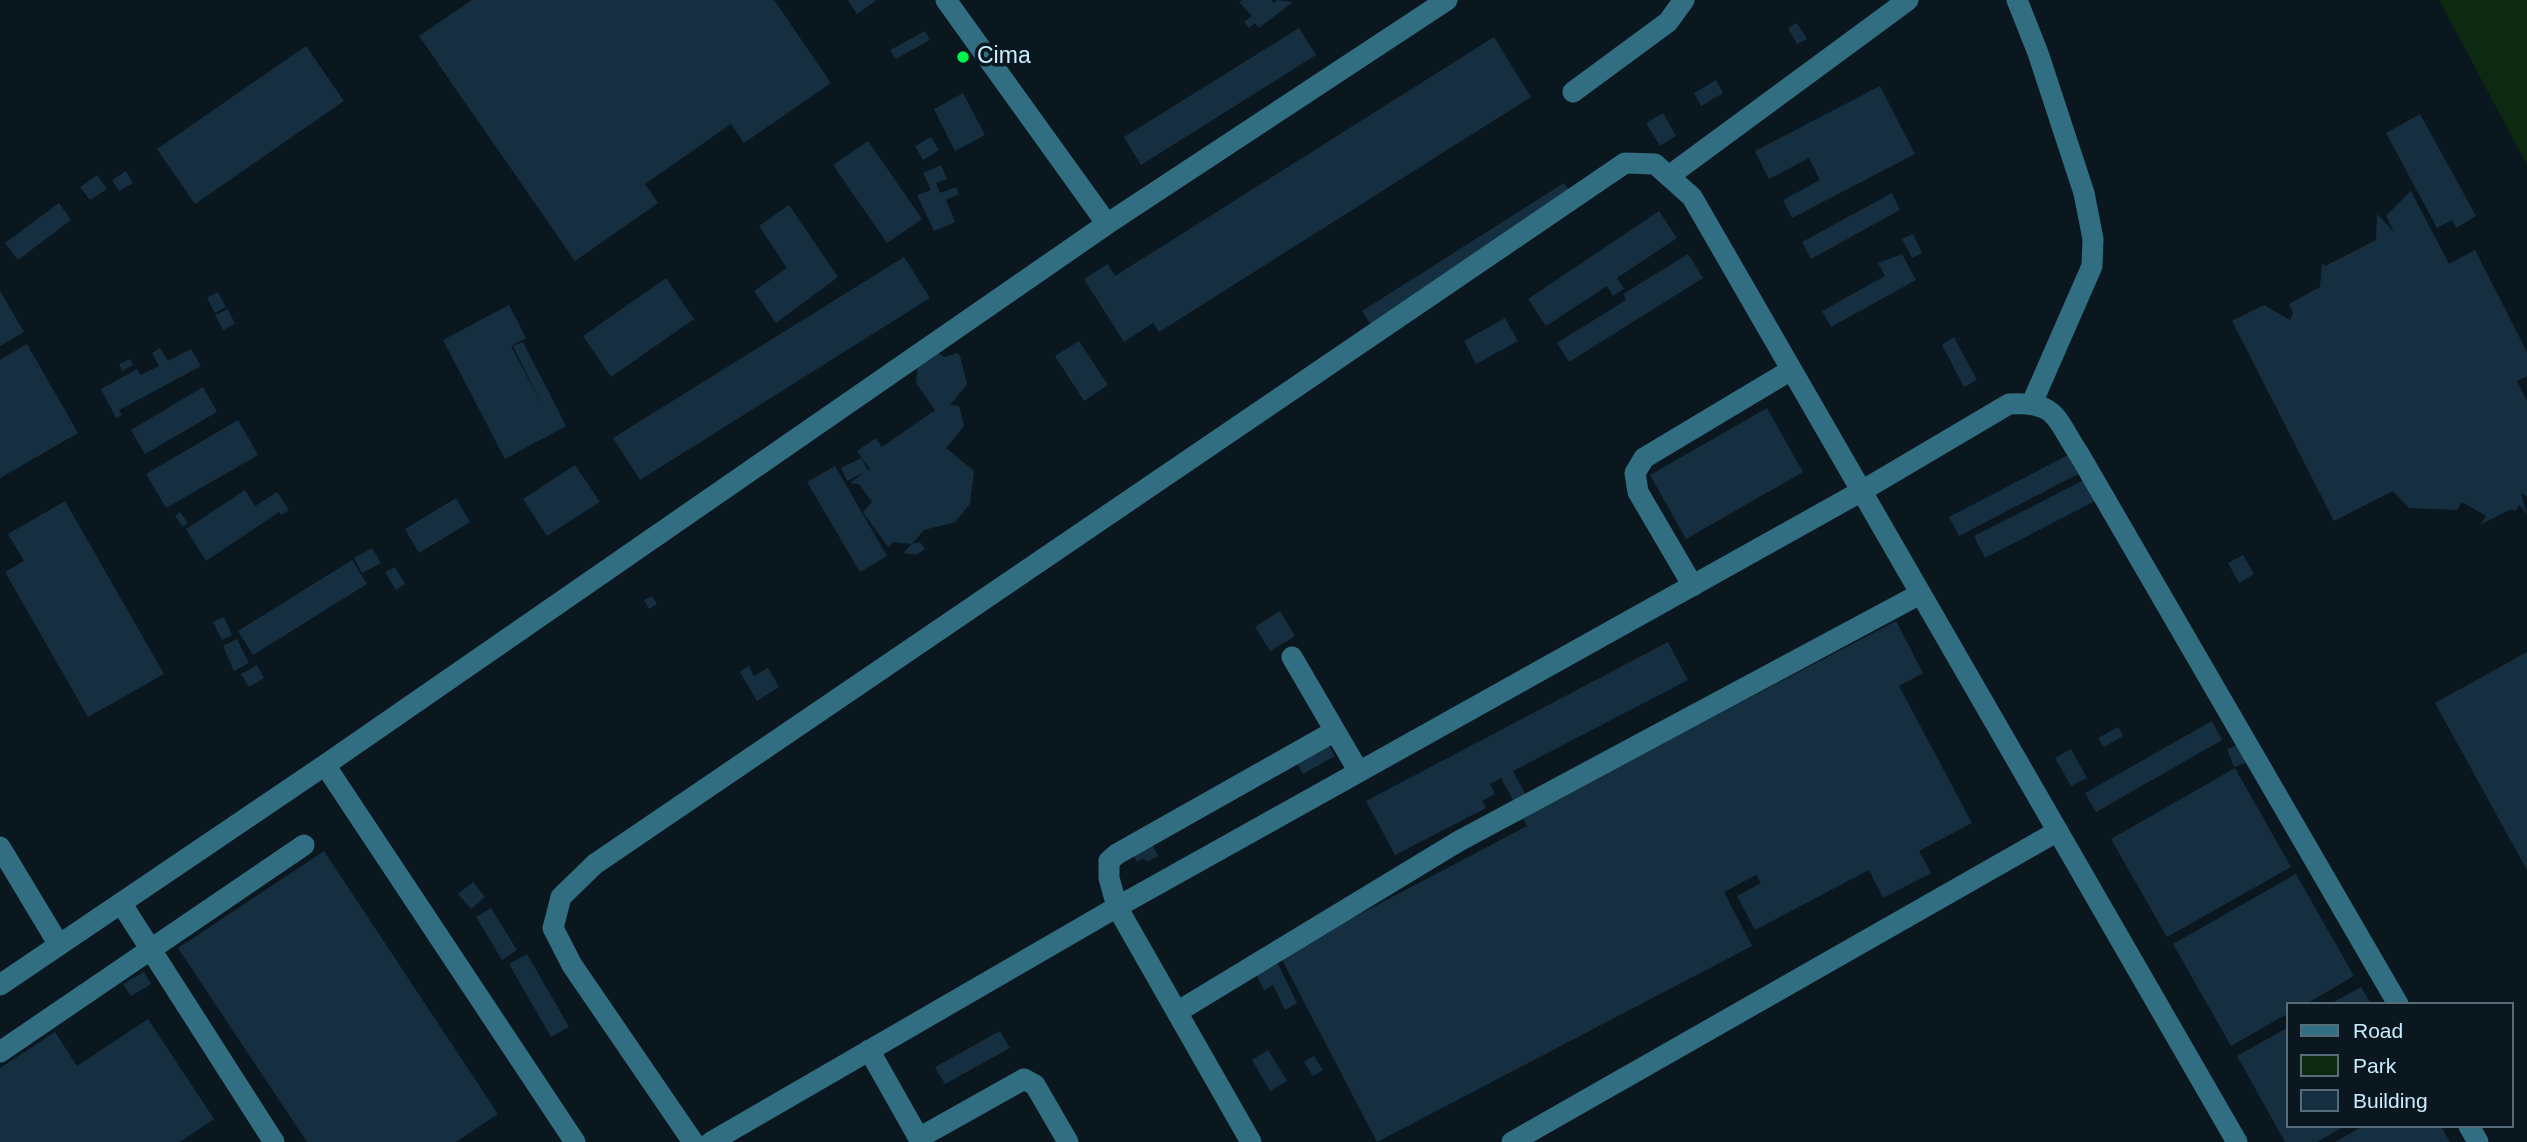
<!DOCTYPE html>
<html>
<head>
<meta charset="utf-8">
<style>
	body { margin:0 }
	#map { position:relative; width:2527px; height:1142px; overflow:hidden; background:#0a171f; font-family:Arial,sans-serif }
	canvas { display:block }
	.legend { position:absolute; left:2286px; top:1002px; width:228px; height:126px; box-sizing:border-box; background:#0a171f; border:2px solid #566d79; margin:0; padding:9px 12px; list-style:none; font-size:21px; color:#c8edff }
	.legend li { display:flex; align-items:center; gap:14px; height:35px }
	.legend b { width:35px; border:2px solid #566d79 }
</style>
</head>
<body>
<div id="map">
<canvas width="2527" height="1142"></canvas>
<ul class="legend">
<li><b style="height:9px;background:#326e82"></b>Road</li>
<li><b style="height:19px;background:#0d2912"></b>Park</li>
<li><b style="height:19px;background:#152f41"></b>Building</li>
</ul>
</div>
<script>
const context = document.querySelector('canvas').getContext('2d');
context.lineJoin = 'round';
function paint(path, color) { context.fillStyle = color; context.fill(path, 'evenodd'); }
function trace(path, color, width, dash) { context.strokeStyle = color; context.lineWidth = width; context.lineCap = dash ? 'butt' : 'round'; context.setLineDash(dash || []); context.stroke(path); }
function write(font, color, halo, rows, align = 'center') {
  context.font = font + ' Arial,sans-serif'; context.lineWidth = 7; context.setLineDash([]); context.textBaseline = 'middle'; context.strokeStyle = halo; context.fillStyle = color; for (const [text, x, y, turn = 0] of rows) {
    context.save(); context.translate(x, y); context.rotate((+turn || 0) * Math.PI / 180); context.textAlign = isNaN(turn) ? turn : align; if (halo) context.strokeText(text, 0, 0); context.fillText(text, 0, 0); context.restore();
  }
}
paint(new Path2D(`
	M2439 0H2527V165Z`), '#0d2912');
paint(new Path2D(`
	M472 0H774L831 83 744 143 731 124 645 184 658 203 575 261 419 36Z
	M848 0H877L857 14Z
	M1242 0H1271L1274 3 1277 0 1293 2 1259 28 1255 23 1249 28 1244 22 1252 16 1239 2Z
	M1797 23 1807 39 1797 44 1788 28Z
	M1299 28 1316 55 1141 165 1124 137Z
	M925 31 930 40 896 59 890 50Z
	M1494 37 1531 97 1159 332 1153 323 1124 342 1084 279 1108 264 1115 276Z
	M306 46 344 101 195 204 157 149Z
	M1716 80 1723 93 1701 106 1694 93Z
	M1880 86 1915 154 1792 218 1783 200 1820 180 1809 158 1769 179 1755 151Z
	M963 93 985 135 955 151 934 109Z
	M1663 113 1676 136 1660 146 1646 123Z
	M2420 114 2476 216 2456 228 2452 220 2437 228 2386 133Z
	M931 137 939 150 923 160 915 146Z
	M868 141 922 219 887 243 833 165Z
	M941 165 947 179 936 183 940 193 956 187 959 194 946 200 955 222 934 231 917 195 931 190 923 173Z
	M126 171 133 183 119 191 112 180Z
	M97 175 107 189 90 200 80 187Z
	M1564 183 1573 196 1371 325 1362 311Z
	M2411 191 2449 264 2475 250 2527 352V376L2517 381 2527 401V496L2521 493 2527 514 2519 505 2515 511 2511 509 2480 525 2486 516 2462 502 2457 510 2409 508 2393 491 2334 521 2232 321 2264 305 2290 320 2293 313 2289 304 2320 287 2322 263 2325 266 2376 240 2377 214 2394 232 2386 216Z
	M1892 193 1900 210 1811 259 1802 242Z
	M59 203 71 220 18 260 5 243Z
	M789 205 838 277 776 323 754 291 787 268 759 226Z
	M1659 211 1677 238 1617 278 1624 289 1613 296 1607 286 1546 326 1528 299Z
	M1913 234 1922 253 1912 258 1902 239Z
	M1688 254 1703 278 1569 362 1557 343 1626 300 1623 294Z
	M1902 254 1916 280 1831 327 1822 311 1885 276 1878 263Z
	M904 257 930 298 640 480 613 438Z
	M666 278 694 319 611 377 583 336Z
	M0 291 24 332 0 346Z
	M218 292 226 307 215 313 207 298Z
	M509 305 526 338 511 346 542 405 513 346 523 342 566 426 505 459 443 340Z
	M228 309 235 324 223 330 215 315Z
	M1505 318 1518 341 1476 364 1464 341Z
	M1954 337 1977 380 1964 387 1942 345Z
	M1079 341 1108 385 1084 401 1055 356Z
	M27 344 78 433 0 478V360Z
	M160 348 168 361 191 349 201 366 119 410 122 415 116 418 101 389 137 369 141 375 159 366 152 353Z
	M932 348 944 357 957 353 960 356 967 384 950 405 959 406 964 426 946 448 974 471 970 504 955 522 924 530 912 544 920 542 925 549 916 555 903 553 912 544 894 542 888 547 863 512 872 502 859 484 850 483 865 472 847 481 841 468 861 458 868 470 870 469 857 451 876 438 882 447 935 410 916 383 919 356Z
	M130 359 133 365 122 371 119 364Z
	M203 387 217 412 145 454 131 430Z
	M1767 408 1803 472 1686 539 1650 475Z
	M238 420 258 455 166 508 146 474Z
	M2070 454 2080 473 1959 536 1949 517Z
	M575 465 600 502 547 536 523 499Z
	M835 466 887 556 860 572 807 482Z
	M2084 480 2095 501 1985 558 1974 536Z
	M245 490 255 506 277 492 289 510 281 515 279 512 206 561 186 529Z
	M456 498 470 522 419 553 405 529Z
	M65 501 164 674 88 717 5 572 24 561 8 534Z
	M180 512 188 523 183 527 175 516Z
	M372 548 381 563 362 573 354 558Z
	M2243 555 2254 574 2239 583 2228 563Z
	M352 560 367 584 253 655 238 631Z
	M395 567 405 584 396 590 385 572Z
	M652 596 657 604 649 609 644 600Z
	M1280 611 1295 636 1270 651 1255 627Z
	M224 617 232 635 222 640 213 622Z
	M1896 621 1923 673 1899 686 1972 823 1919 851 1931 873 1883 898 1869 870 1755 930 1737 896 1761 883 1756 875 1724 892 1752 946 1377 1142 1280 956 1527 826 1501 778 1490 784 1495 794 1482 801 1486 808 1395 855 1366 801 1668 642 1688 680 1513 771 1534 811Z
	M237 639 249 663 234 671 223 646Z
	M2527 652V870L2435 703Z
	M257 665 264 678 249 687 241 674Z
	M749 666 754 676 768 668 779 687 757 701 740 672Z
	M2212 721 2222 740 2096 812 2085 793Z
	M2118 727 2123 736 2104 747 2098 738Z
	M1327 743 1335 756 1303 774 1296 761Z
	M2243 743 2251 761 2234 767 2227 749Z
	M2071 749 2087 778 2071 786 2055 758Z
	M2235 768 2291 867 2167 937 2111 839Z
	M1152 844 1158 856 1147 862 1144 858 1137 862 1133 855Z
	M324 851 498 1114 456 1142H307L178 948Z
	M2296 874 2354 976 2306 1004H2287V1014L2231 1046 2173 944Z
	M473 882 485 897 471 909 458 894Z
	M491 908 517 950 502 960 476 917Z
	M527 954 569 1027 551 1037 509 964Z
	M1278 964 1297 1003 1285 1010 1273 985 1264 990 1256 974Z
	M144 972 151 984 131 996 123 984Z
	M2361 987 2371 1004H2330Z
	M148 1019 214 1119 180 1142H0V1068L55 1032 77 1066Z
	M2287 1028V1126H2345L2317 1142H2285L2237 1056Z
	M1000 1031 1010 1048 945 1084 935 1067Z
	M1268 1050 1287 1081 1270 1091 1252 1060Z
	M1314 1056 1323 1070 1313 1076 1304 1062Z
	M2363 1126H2441L2450 1142H2335Z`), '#152f41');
trace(new Path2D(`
	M946 0 1107 224
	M2017 0 2038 53 2084 193 2093 239 2092 266 2032 403
	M1573 92 1668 22 1684 0
	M1669 176 1908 0
	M1693 586 1638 492 1635 473 1644 458 1791 370
	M1292 657 1359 772
	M325 765 575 1142
	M0 847 59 945
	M121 903 274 1142
	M0 985 325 765 1107 224 1447 0
	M1177 1012 1459 841 1920 594
	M869 1050 921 1142
	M0 1052 304 845
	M2469 1126 2478 1142
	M919 1138 1024 1079 1035 1085 1068 1142
	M693 1142 572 965 553 928 561 897 595 864 1625 163 1655 164 1692 197 2237 1142
	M711 1142 1117 907 1860 492 2009 404C2057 401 2055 418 2079 454L2398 1004
	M1251 1142 1117 907 1109 878V861L1117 854 1335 731
	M1512 1142 2058 831`), '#326e82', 21);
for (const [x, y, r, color] of [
	[963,57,7,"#00f34c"]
]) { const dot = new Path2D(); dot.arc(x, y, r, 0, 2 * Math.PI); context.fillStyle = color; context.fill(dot); trace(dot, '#0a171f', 2.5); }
write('23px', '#c8edff', '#0a171f', [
	["Cima",977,57]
], 'left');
</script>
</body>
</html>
